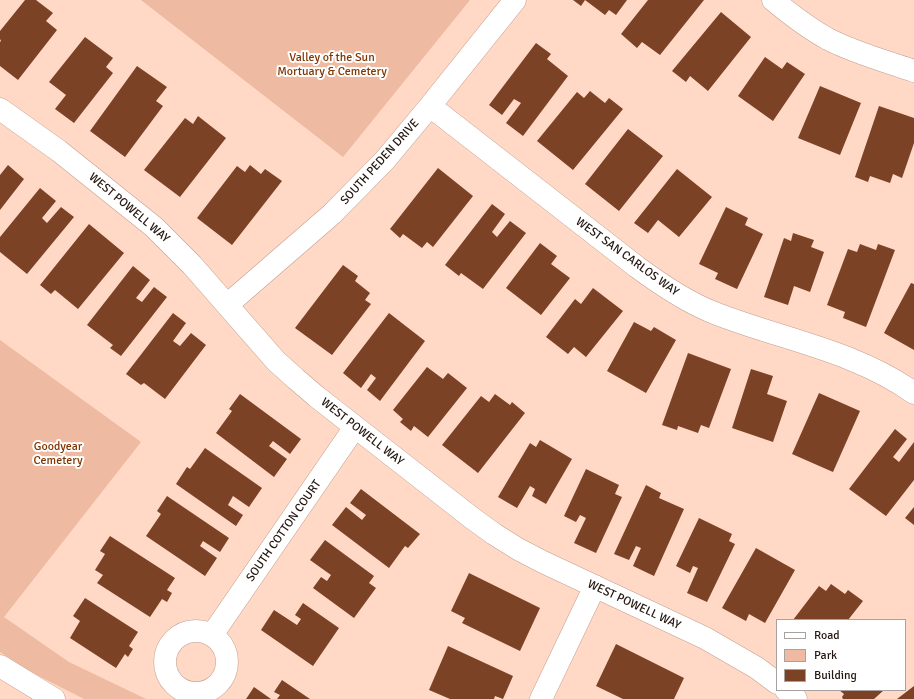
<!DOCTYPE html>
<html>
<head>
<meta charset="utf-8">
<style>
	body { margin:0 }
	#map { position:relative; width:914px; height:699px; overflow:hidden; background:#ffd8c6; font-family:Signika,sans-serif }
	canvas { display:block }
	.legend { position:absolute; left:776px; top:619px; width:130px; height:72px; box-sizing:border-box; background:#fff; border:1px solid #a7a29f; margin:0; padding:5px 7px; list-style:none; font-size:12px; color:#231610 }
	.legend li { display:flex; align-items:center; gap:8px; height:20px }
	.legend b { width:20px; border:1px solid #a7a29f }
</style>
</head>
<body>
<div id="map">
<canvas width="914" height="699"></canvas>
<ul class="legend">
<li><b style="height:5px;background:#fff"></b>Road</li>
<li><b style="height:11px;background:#eebaa2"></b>Park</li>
<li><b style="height:11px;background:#7b4225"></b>Building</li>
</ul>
</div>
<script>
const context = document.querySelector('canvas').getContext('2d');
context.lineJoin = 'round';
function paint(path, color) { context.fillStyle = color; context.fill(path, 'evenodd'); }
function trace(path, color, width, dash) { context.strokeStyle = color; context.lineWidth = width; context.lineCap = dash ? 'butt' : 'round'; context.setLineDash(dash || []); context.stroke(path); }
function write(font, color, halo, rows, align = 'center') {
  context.font = font + ' Signika,sans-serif'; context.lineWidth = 4; context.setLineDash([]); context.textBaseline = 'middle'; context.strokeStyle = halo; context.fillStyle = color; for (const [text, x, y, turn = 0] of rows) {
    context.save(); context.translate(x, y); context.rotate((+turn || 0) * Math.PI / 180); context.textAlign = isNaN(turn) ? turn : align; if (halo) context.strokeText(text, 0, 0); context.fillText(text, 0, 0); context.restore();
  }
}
paint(new Path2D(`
	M141 0H470L343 157Z
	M0 340 141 442 4 617 69 662 146 699H84L25 669 0 652Z`), '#eebaa2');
paint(new Path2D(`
	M25 0H36L53 13 46 21 57 30 18 80 0 66V42L1 41 0 39V31Z
	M573 0H627L616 15 609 10 605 15 585 0 581 6Z
	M648 0H704L660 55 642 42 637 48 621 34Z
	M721 12 751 37 708 91 690 76 686 82 672 71Z
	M85 37 113 58 106 67 113 73 74 123 55 109 66 95 49 82Z
	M536 43 551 54 547 59 568 76 523 136 506 123 521 103 514 99 502 115 489 105Z
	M765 57 782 69 787 62 805 74 773 121 738 96Z
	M137 66 167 87 156 101 163 106 125 157 90 131Z
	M820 86 861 103 840 155 798 138Z
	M590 91 605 103 609 98 623 109 573 170 537 141 577 92 584 98Z
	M879 106 914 118V143L902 178 893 174 890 183 870 176 868 182 855 177Z
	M198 116 226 138 180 197 144 170 185 118 193 124Z
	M628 129 663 156 619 211 585 184Z
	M8 165 24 179 0 210V175Z
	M250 165 261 174 265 169 282 181 232 245 197 218 237 166 245 172Z
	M438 168 473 196 433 247 427 242 422 248 403 234 400 238 390 229Z
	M677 169 712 197 679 237 658 220 648 233 634 223Z
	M40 188 56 201 42 218 47 223 61 207 74 217 27 274 0 252V237Z
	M492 204 505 214 492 232 497 237 510 221 526 233 483 289 461 273 459 276 445 265Z
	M726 207 748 218 745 225 763 234 737 289 715 279 718 273 699 264Z
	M89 224 124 253 78 309 55 290 51 294 40 285Z
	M793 233 814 240 811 247 824 252 810 292 794 286 788 305 764 297 784 238 791 241Z
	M540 243 557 256 551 264 570 278 541 315 506 288Z
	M860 244 876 250 878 244 895 250 866 327 843 318 845 312 827 305 848 249 857 252Z
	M343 265 358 276 355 281 370 293 365 300 371 304 332 355 295 328Z
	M133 266 150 280 136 298 142 302 154 287 167 297 121 356 110 348 113 345 87 325Z
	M911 283 914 284V350L884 333Z
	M593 288 623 311 586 357 574 347 568 354 546 337 575 299 581 304Z
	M173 313 186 323 173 341 180 346 191 333 206 345 165 399 144 383 141 385 126 374Z
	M389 313 425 341 380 401 367 390 376 378 371 374 361 388 343 373Z
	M634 322 651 331 654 327 676 340 646 393 607 371Z
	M688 353 731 369 709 428 701 425 698 433 678 426 677 430 662 425Z
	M427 367 443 379 448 373 467 388 428 437 414 426 411 431 400 422 403 419 393 410Z
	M751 369 773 376 767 394 787 401 773 442 732 428Z
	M819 393 860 411 833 472 792 454Z
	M240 394 301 439 290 454 273 441 269 446 287 459 274 477 216 433 232 411 229 409Z
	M495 394 510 405 512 402 525 413 478 473 442 445 481 396 489 402Z
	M895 429 907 439 893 457 899 462 914 442V480L886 516 849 489Z
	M540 440 572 459 546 504 532 496 535 489 530 486 517 508 498 497 530 443 536 447Z
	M205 448 262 488 249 507 233 496 228 505 243 515 236 526 176 484 187 467 190 469Z
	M586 469 619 485 615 494 622 497 596 553 574 543 586 518 580 515 576 522 564 516Z
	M646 485 661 493 659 498 684 509 654 576 633 566 641 548 636 546 629 560 614 554Z
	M361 489 420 534 408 548 405 546 389 568 332 525 346 507 362 520 366 515 350 503Z
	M167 496 229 538 220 552 203 541 200 546 217 558 205 576 146 536 161 514 157 511Z
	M914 507V525L905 518Z
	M699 518 732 534 729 541 735 544 707 602 687 593 698 568 693 566 690 573 676 566Z
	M110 536 175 578 167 590 172 593 167 602 162 599 150 617 97 583 103 575 95 570 105 554 100 551Z
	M325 540 374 576 369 583 376 588 354 618 313 588 321 577 327 581 331 575 310 560Z
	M756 548 795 570 765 623 749 614 746 621 722 608Z
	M469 573 540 608 520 651 462 623 465 618 451 611Z
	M831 584 845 594 848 590 863 601 848 620H793L819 586 826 591Z
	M85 598 138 632 129 646 133 649 128 657 125 654 116 668 70 638 80 621 73 616Z
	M303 603 339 628 313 666 261 630 274 610 297 625 301 619 295 615Z
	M616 644 684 678 674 699H623L596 686Z
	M448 646 513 676 503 699 495 696 494 699H450L429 690Z
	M282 680 310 699H277L280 695 274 692Z
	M914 686V699H897Z
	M254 687 271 699H246Z
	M839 690H884L874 699H843L842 697 844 694Z`), '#7b4225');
const minor = new Path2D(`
	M773 0C790 14 808 28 828 39 855 53 885 61 914 71
	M430 106 637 267C660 284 685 301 712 312 779 339 854 350 914 393
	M0 109 59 151 154 227 192 265 276 361 296 379 317 397 472 518 494 534 518 549 543 562 705 638 757 668 777 683
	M227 305 332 214 385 160 430 106 515 0
	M165 662a31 31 0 1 1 62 0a31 31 0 1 1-62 0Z
	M212 635 355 427
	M786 690 796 699
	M541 699 595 586`);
const tertiary = new Path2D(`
	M0 666 54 699`);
trace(minor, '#c39f8e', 23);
trace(tertiary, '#c39f8e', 23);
trace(minor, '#fff', 22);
trace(tertiary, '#fff', 22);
write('12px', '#813500', '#fff', [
	["Valley of the Sun",332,58],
	["Mortuary & Cemetery",332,72],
	["Goodyear",58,447],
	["Cemetery",58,461]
]);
write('12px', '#231610', '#fff', [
	["SOUTH PEDEN DRIVE",380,162,-48],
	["WEST POWELL WAY",129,208,40],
	["WEST SAN CARLOS WAY",627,257,36],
	["WEST POWELL WAY",362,432,38],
	["SOUTH COTTON COURT",284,531,-55],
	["WEST POWELL WAY",634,605,25]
]);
</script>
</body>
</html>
